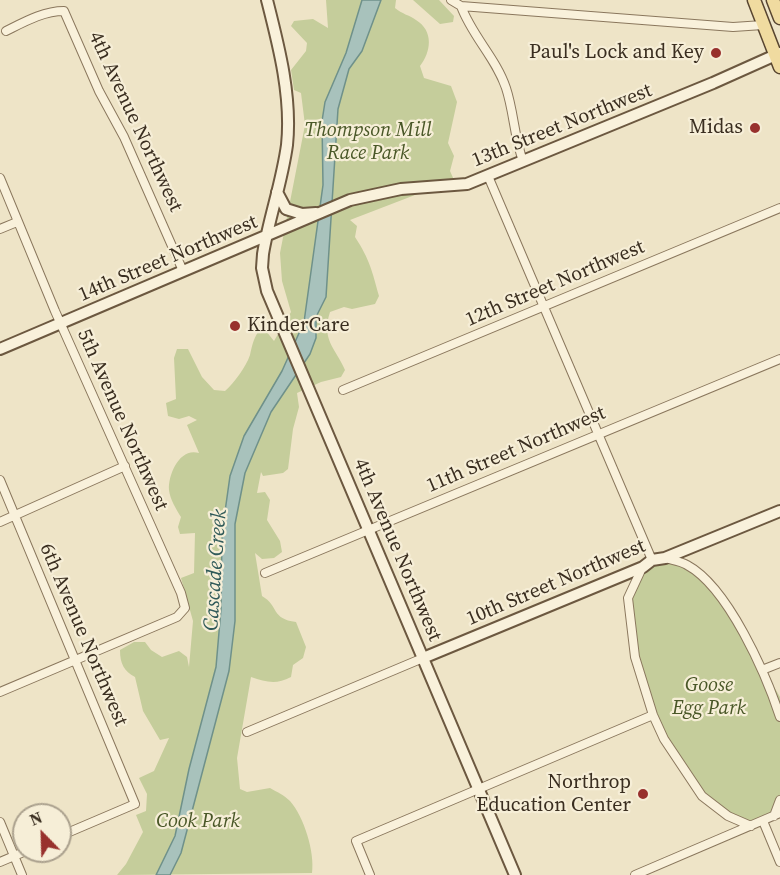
<!DOCTYPE html>
<html>
<head>
<meta charset="utf-8">
<style>
	body { margin:0 }
	#map { position:relative; width:780px; height:875px; overflow:hidden; background:#eee4c7; font-family:"Source Serif 4",serif }
	canvas { display:block }
	.north { position:absolute; left:12px; top:803px; width:60px; height:60px; box-sizing:border-box; background:#f6eed7; border:2px solid #aba18e; border-radius:50%; rotate:337deg; font-size:16px; font-weight:700; line-height:24px; text-align:center; color:#3a2e20 }
	.north::after { content:''; display:block; margin:auto; width:21px; height:27px; background:#98312d; clip-path:polygon(50% 0,100% 100%,50% 72%,0 100%) }
</style>
</head>
<body>
<div id="map">
<canvas width="780" height="875"></canvas>
<div class="north">N</div>
</div>
<script>
const context = document.querySelector('canvas').getContext('2d');
context.lineJoin = 'round';
function paint(path, color) { context.fillStyle = color; context.fill(path, 'evenodd'); }
function trace(path, color, width, dash) { context.strokeStyle = color; context.lineWidth = width; context.lineCap = dash ? 'butt' : 'round'; context.setLineDash(dash || []); context.stroke(path); }
function write(font, color, halo, rows, align = 'center') {
  context.font = font + ' "Source Serif 4",serif'; context.lineWidth = 4.5; context.setLineDash([]); context.textBaseline = 'middle'; context.strokeStyle = halo; context.fillStyle = color; for (const [text, x, y, turn = 0] of rows) {
    context.save(); context.translate(x, y); context.rotate((+turn || 0) * Math.PI / 180); context.textAlign = isNaN(turn) ? turn : align; if (halo) context.strokeText(text, 0, 0); context.fillText(text, 0, 0); context.restore();
  }
}
paint(new Path2D(`
	M326 0H396L395 8C402 14 409 15 416 20 434 31 431 52 420 66L424 78 451 86 457 102 448 143 454 156 450 171 454 180 350 220 357 226 355 237C370 260 372 271 379 296L375 304 352 309 344 307 330 312C321 340 335 347 345 370L341 377 321 382 297 393 299 407 293 429 288 469 283 473 263 476 261 472 257 493 265 492 270 500 267 520 280 541 282 552 274 558 262 559 255 553 262 596C279 606 271 619 296 622L306 647 303 658 293 665 291 677C276 685 266 682 251 677L237 758 240 789 247 792 270 788C277 792 284 795 290 801 304 817 315 852 312 873L117 875 126 864 143 832 136 815 146 811 147 794 139 778 154 771 169 738 160 740 143 711 135 677C124 671 120 664 120 650L134 642H145L151 650 162 657 179 651 187 657 189 667 193 621 181 578 194 573 195 533 180 534 178 527 181 517C176 509 170 499 169 490 168 474 180 447 199 453L187 425 197 420 189 416 179 419 168 416 166 403 176 399 174 358 177 349H188L202 377 214 390 225 391C234 383 246 367 250 355 252 346 253 340 258 332L266 331 274 341 291 312 282 281 280 253 305 125 301 93 294 90 291 70 306 51 307 43 291 26 294 21 313 19 328 28Z
	M413 0H439L454 16 453 22 440 24Z
	M652 560 687 564 728 608 768 685H773L780 697V800L774 816 751 826 702 796 681 767 644 688 628 598 632 585Z`), '#c5cd9b');
const water = new Path2D(`
	M362 0H381L362 51 349 69 338 109 326 297 316 317V338L310 354 271 412 245 473 235 524V621L229 671 181 853 170 875H156L175 836 189 769 216 667 221 609 222 533 230 476 244 436 282 371 304 322 323 185 322 121 325 102 346 53Z`);
paint(water, '#a8c2bc');
trace(water, '#6f918a', 1.5);
const street = new Path2D(`
	M451 0 461 6C472 36 496 58 506 88 514 112 514 137 523 161
	M461 6 733 27 763 25
	M6 31C24 22 43 11 64 11L99 91 124 137 183 271
	M488 176 652 560
	M0 178 55 311 181 593 185 608 177 617 0 692
	M0 229 17 222
	M343 390 780 208
	M0 480 135 804 60 836
	M0 522 125 466
	M665 558C672 560 681 561 687 565 728 587 766 674 780 717
	M642 568 628 598 635 657 653 715 664 739 702 796 728 816 751 826
	M265 573 780 359
	M762 670 780 663
	M247 732 423 658
	M774 816 780 800
	M763 821 780 862
	M0 822 22 875
	M0 862 26 851
	M370 875 356 841 653 715
	M635 875 780 813`);
const secondary = new Path2D(`
	M267 0C279 47 292 97 287 145 282 182 269 218 263 254L262 268 267 291 515 875
	M277 192 286 209 302 214 316 213
	M0 349 350 200 401 189 467 184 713 83 780 53
	M423 658 643 567 652 560 665 558 780 511`);
const primary = new Path2D(`
	M754 0 780 67
	M773 0 780 18`);
trace(street, '#8a775d', 10);
trace(secondary, '#6c5840', 14);
trace(primary, '#584530', 15);
trace(street, '#f9f1db', 8);
trace(secondary, '#f9f1db', 10);
trace(primary, '#f0dba0', 12);
for (const [x, y, r, color] of [
	[716,53,6,"#98312d"],
	[755,128,6,"#98312d"],
	[235,326,6,"#98312d"],
	[643,794,6,"#98312d"]
]) { const dot = new Path2D(); dot.arc(x, y, r, 0, 2 * Math.PI); context.fillStyle = color; context.fill(dot); trace(dot, '#f6eed7', 2); }
write('20px', '#3a2e20', '#f6eed7', [
	["Paul's Lock and Key",704,53],
	["Midas",743,128],
	["KinderCare",247,326,"left"],
	["Northrop",631,783],
	["Education Center",631,806]
], 'right');
write('20px', '#3a2e20', '#f6eed7', [
	["4th Avenue Northwest",135,122,65],
	["13th Street Northwest",562,126,-22],
	["14th Street Northwest",168,259,-23],
	["12th Street Northwest",555,284,-23],
	["5th Avenue Northwest",122,420,66],
	["11th Street Northwest",516,450,-23],
	["4th Avenue Northwest",397,550,67],
	["10th Street Northwest",556,583,-23],
	["6th Avenue Northwest",83,635,67]
]);
write('italic 20px', '#495727', '#f6eed7', [
	["Thompson Mill",368,131],
	["Race Park",368,154],
	["Goose",709,686],
	["Egg Park",709,709],
	["Cook Park",198,822]
]);
write('italic 21px', '#305a59', '#f6eed7', [
	["Cascade Creek",216,570,-86]
]);
</script>
</body>
</html>
